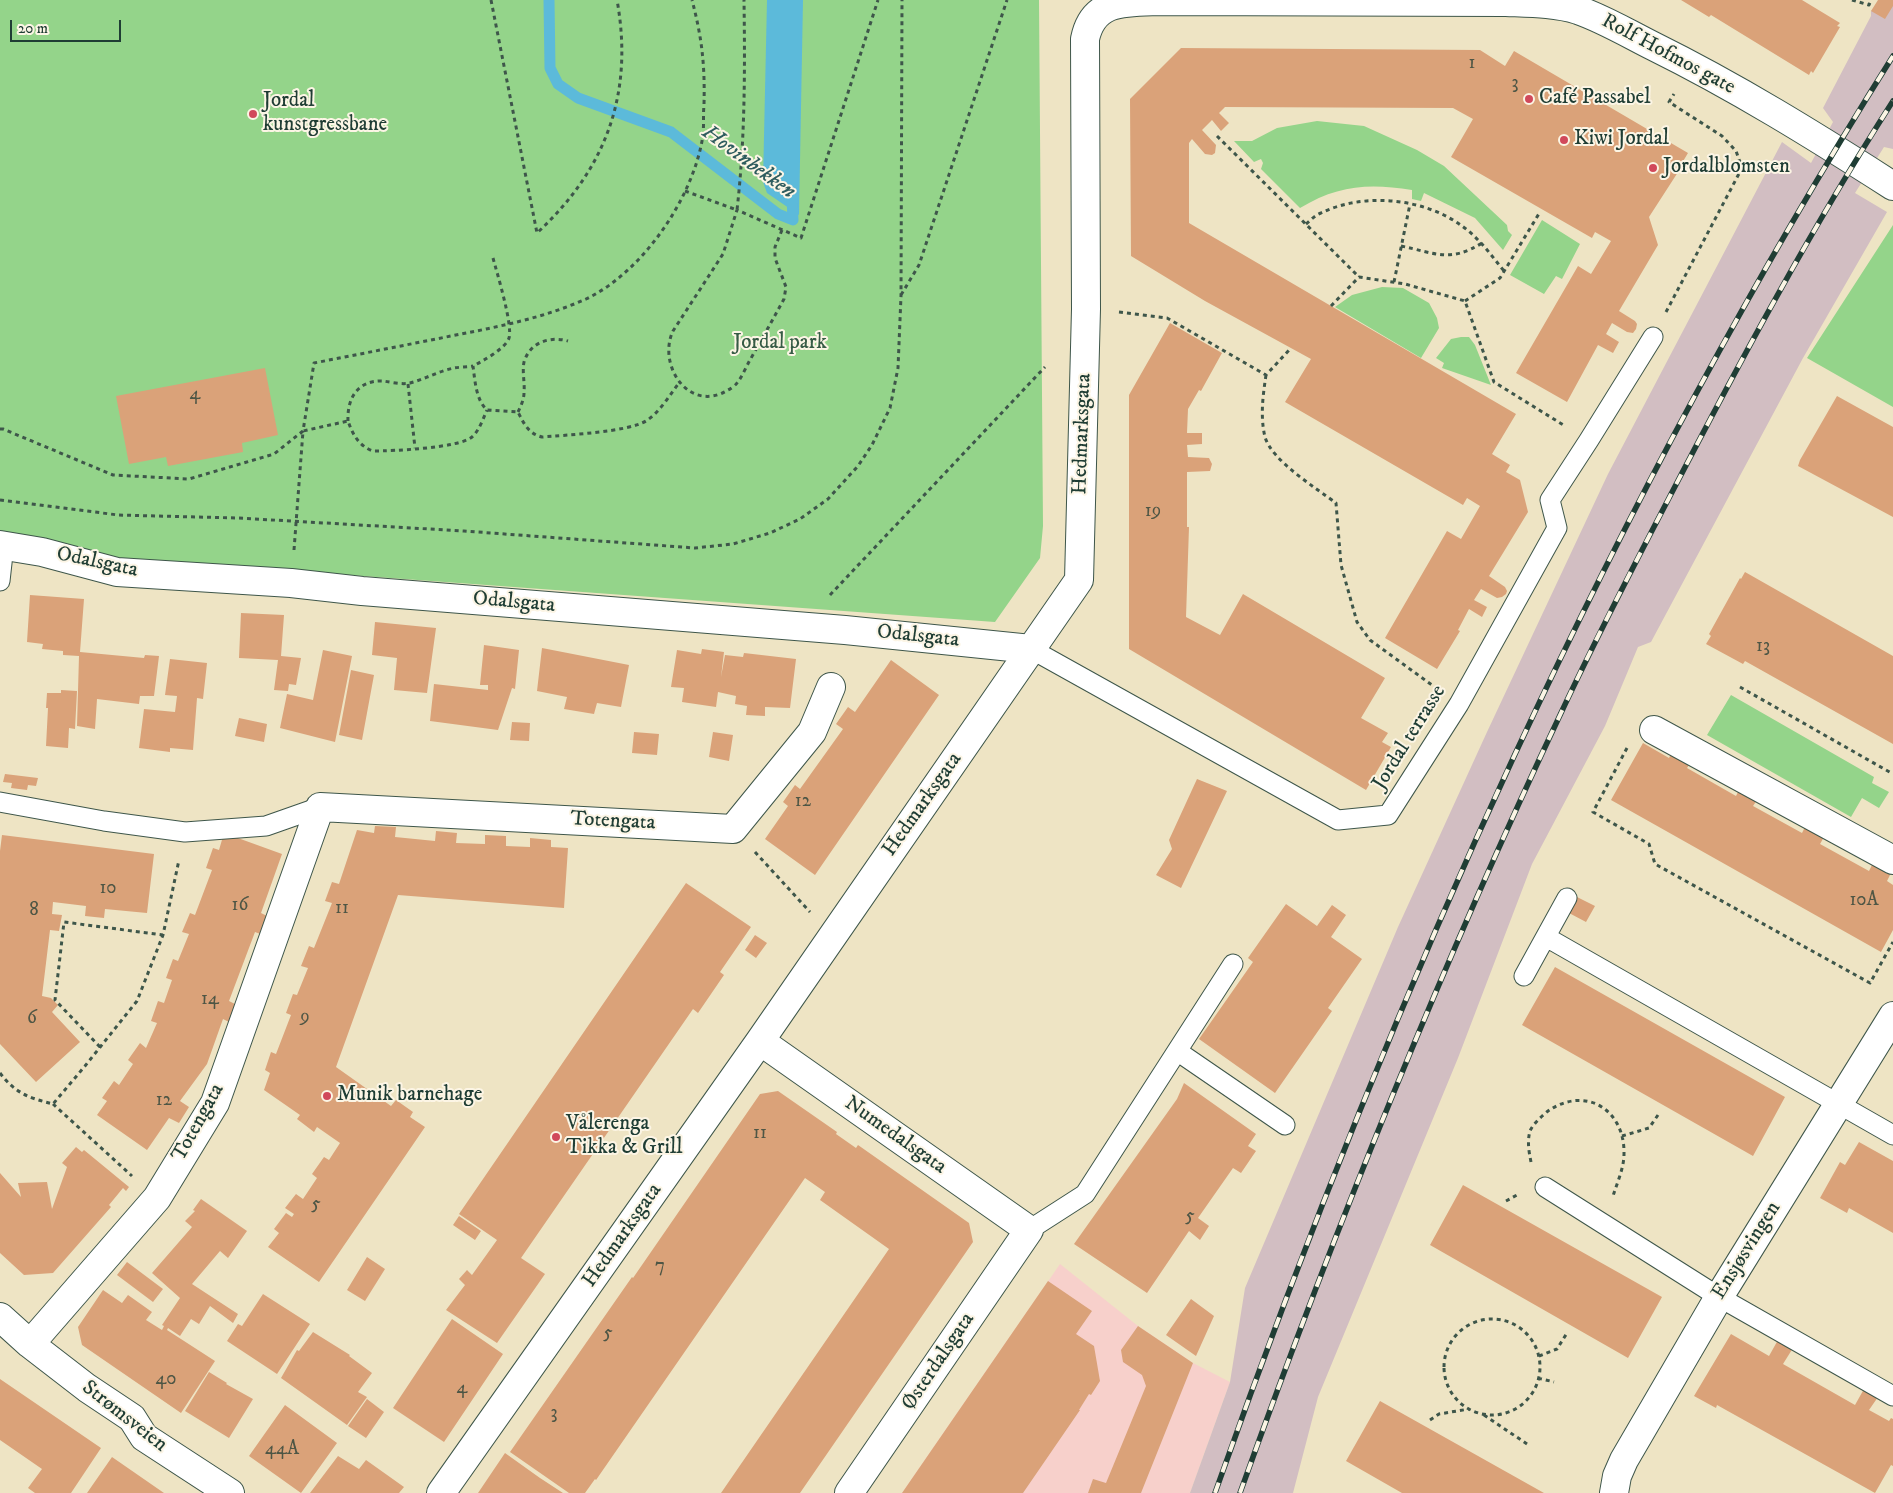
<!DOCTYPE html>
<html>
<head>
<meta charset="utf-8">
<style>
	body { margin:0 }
	#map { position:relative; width:1893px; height:1493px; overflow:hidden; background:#eee4c4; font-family:"IM FELL DW Pica",serif }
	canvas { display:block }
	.scale { position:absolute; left:10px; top:20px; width:111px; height:22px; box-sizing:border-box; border:2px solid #1f3d34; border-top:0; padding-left:6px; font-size:15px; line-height:18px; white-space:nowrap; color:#1f3d34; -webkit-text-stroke:4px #fcf5e5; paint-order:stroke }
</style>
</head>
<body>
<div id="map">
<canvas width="1893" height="1493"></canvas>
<div class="scale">20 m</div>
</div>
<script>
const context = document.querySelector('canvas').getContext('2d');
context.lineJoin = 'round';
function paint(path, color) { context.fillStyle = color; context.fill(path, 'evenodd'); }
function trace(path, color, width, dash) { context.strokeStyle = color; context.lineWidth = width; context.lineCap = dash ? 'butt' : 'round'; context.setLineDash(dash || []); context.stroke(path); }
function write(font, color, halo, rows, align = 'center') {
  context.font = font + ' "IM FELL DW Pica",serif'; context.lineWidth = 4; context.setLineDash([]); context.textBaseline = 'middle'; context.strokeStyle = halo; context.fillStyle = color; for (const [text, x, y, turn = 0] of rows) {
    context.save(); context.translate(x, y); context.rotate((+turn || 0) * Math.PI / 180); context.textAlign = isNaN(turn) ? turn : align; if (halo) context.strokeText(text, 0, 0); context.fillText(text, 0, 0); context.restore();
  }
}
paint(new Path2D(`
	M1060 1264 1138 1326 1193 1363 1230 1382 1190 1493H902Z`), '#f7d0cb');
paint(new Path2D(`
	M1893 0V149L1884 147 1855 193 1887 212 1803 358 1651 642 1638 647 1605 726 1532 864 1458 1058 1318 1397 1293 1493H1190L1230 1382 1245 1288 1398 927 1487 732 1608 474 1782 142 1811 163 1833 122 1823 108 1871 16V11Z`), '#d2bec2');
paint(new Path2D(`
	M0 0H1039L1043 526 1040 558 995 622 115 558 0 535Z
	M1317 121 1364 126 1417 150 1444 166 1507 225 1508 231 1512 235 1503 250 1475 218 1424 193 1421 201 1412 199V190C1369 183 1338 185 1300 208L1261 169 1263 163 1261 159 1254 162 1234 141H1252L1277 128Z
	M1542 220 1580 244 1562 279 1556 276 1544 294 1510 275Z
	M1893 225V407L1807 358Z
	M1382 287 1403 288 1429 303 1437 318 1439 328 1421 358 1335 307 1352 295Z
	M1461 337H1469L1475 345 1491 385 1442 368 1444 363 1436 358 1451 339Z
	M1731 695 1874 777 1872 783 1889 792 1879 808 1862 798 1851 817 1707 735Z`), '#94d48a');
paint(new Path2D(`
	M767 0H803L799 215 767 193 763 182Z`), '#5cbada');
trace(new Path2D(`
	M549 0 550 68 558 84 578 98 671 132 778 214 793 220 792 197`), '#5cbada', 11);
paint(new Path2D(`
	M1681 0H1802L1840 23 1837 26 1840 27 1813 73 1811 71 1809 75 1711 15 1709 17Z
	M1878 0H1893V6L1885 19 1871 11Z
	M1181 48 1480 50 1505 66 1514 51 1688 153 1679 168 1680 169 1649 217 1658 245 1619 311 1635 321 1637 324 1636 329 1633 333 1627 332 1612 323 1606 334 1619 342 1613 353 1598 345 1567 402 1516 373 1578 266 1591 274 1611 241 1595 232 1592 238 1451 157 1473 119 1453 108 1225 107 1219 113 1229 123 1221 131 1212 120 1202 130 1216 145 1215 153 1212 155 1205 154 1192 139 1189 143V223L1516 414 1492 454 1510 465 1506 472 1520 480 1528 512 1489 576 1505 587 1507 591 1506 594 1502 597 1497 598 1481 589 1474 600 1487 607 1482 617 1469 609 1458 630 1460 631 1437 669 1385 638 1447 531 1461 539 1480 506 1467 498 1463 505 1285 402 1311 359 1205 301 1131 256 1130 99Z
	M1170 323 1222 353 1201 391 1199 390 1188 409 1187 433H1202V444L1187 445 1188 457 1209 458 1212 464 1210 471 1187 472V527H1189L1186 617 1220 635 1243 594 1385 678 1361 718 1388 733 1382 742 1391 747 1366 790 1129 649V395Z
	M265 368 278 435 242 443 243 452 168 466 166 457 129 464 116 396Z
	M1837 396 1893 427V517L1798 466 1800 460Z
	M1745 572 1893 656V744L1745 661 1743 664 1706 644 1711 636 1709 634 1740 578 1741 579Z
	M30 595 84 599 80 652 144 658 145 655 159 656 154 696H140L139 704 97 699 95 729 77 726 79 656 63 655V651L42 649 43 644 27 642Z
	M241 613 284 615 281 656 301 658 296 685 289 684 288 691 274 690 278 660 239 658Z
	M375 622 436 628 427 693 394 690 397 658 372 655Z
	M484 645 519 650 515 689 512 688 498 730 430 721 434 684 488 690V685H480Z
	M542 648 629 665 621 707 597 703 594 714 564 709 567 697 537 691Z
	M702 649 724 652 721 677 725 655 743 657 744 653 796 659 790 708 765 707V716L746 715 747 706 735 704 736 696 718 692 716 707 682 702 684 688 671 687 677 650 701 654Z
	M323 650 352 656 335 742 280 728 287 694 313 700Z
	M170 659 207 663 203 699 197 698 193 750 170 748V752L139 748 144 709 175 712 177 696 165 695Z
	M891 660 939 695 815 875 765 839 788 806 783 802 795 785 800 789 843 729 836 724 848 707 855 712Z
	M351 670 374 675 362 740 339 735Z
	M61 690 77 691 75 729 69 728 68 748 46 746 48 708H46L47 693H61Z
	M239 718 267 724 264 742 235 736Z
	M512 722 530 723 529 741 510 740Z
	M634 732 659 734 657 755 632 753Z
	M713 732 733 735 729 761 709 757Z
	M1643 743 1669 758 1672 752 1691 762 1687 768 1736 796 1739 790 1757 800 1753 806 1802 833 1805 827 1824 837 1820 844 1869 871 1872 865 1890 875 1887 881 1893 885V930L1881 952 1611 800Z
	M5 774 38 778 36 786 28 785 27 790 11 788 12 783 3 782Z
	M1197 779 1227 791 1181 888 1156 875 1172 849 1169 840Z
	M375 826 396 827 395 837 435 841 436 831 457 833 456 843 485 844V835L506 836V846L530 847V838L551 840V847L568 848 564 908 398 895 336 1067 391 1106 396 1100 413 1112 410 1117 425 1127 319 1282 268 1247 279 1233 274 1229 286 1213 292 1217 294 1214 285 1208 296 1194 303 1199 317 1178 312 1174 324 1157 329 1160 340 1143 317 1127 314 1132 297 1119 300 1115 264 1090 270 1073 265 1070 271 1052 276 1054 291 1015 286 1013 293 994 297 995 308 968 301 966 309 946 314 948 332 903 325 901 332 882 339 884 357 830 374 833Z
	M224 833 282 854 261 913 269 917 263 935 255 932 229 1001 239 1006 231 1023 223 1019 207 1064 180 1101 189 1107 179 1123 169 1118 147 1150 97 1115 107 1101 102 1098 114 1081 119 1085 133 1064 128 1060 140 1043 146 1048 157 1023 151 1021 158 1001 164 1003 172 980 166 978 173 959 178 961 189 934 182 932 190 913 195 915 212 870 206 868 213 848 219 850Z
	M2 835 154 854 147 913 105 909 104 918 85 916 86 906 53 902 52 914 62 915 59 931 50 930 42 996 51 998 58 1005 52 1012 80 1042 36 1082 0 1044V851Z
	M686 883 751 927 720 972 724 975 698 1013 693 1009 521 1258 545 1274 497 1343 446 1310 465 1285 459 1279 467 1270 472 1275 497 1240 459 1214Z
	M1577 897 1595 906 1586 922 1569 913Z
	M1286 904 1317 926 1332 905 1346 915 1331 937 1362 959 1328 1008 1332 1011 1275 1093 1199 1039 1253 962 1248 958Z
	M755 935 767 943 756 958 745 950Z
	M1555 967 1785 1097 1753 1156 1522 1025Z
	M1184 1083 1256 1134 1248 1146 1256 1151 1241 1173 1233 1168 1198 1218 1209 1226 1200 1240 1189 1231 1147 1293 1074 1244 1177 1099Z
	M778 1091 837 1132 836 1134 856 1148 858 1145 969 1223 973 1242 800 1493H721L889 1249 820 1200 825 1192 805 1178 596 1480 595 1479 585 1493H569L510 1452 632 1277 633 1278 760 1094Z
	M1859 1142 1893 1161V1233L1849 1208 1847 1213 1820 1198 1840 1162 1845 1165Z
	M76 1147 82 1152 84 1150 129 1187 126 1191 123 1188 109 1205 111 1207 53 1273 24 1275 0 1253V1173L21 1197 18 1183 47 1182 52 1209 67 1167 62 1163Z
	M1463 1185 1662 1297 1628 1358 1430 1245Z
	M201 1199 247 1231 228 1258 220 1251 192 1284 238 1314 233 1323 210 1306 199 1324 191 1319 180 1336 168 1328 167 1330 215 1361 181 1413 82 1345 78 1327 103 1290 122 1303 128 1295 152 1312 146 1320 162 1330 164 1326 162 1325 180 1298 152 1273 192 1227 185 1221 195 1211 193 1210Z
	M459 1216 481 1231 475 1240 453 1225Z
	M367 1257 385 1269 365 1301 347 1290Z
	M127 1262 163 1289 153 1302 117 1275Z
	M1048 1281 1092 1311 1076 1334 1094 1346 1100 1381 1091 1395 1089 1394 1079 1410H1080L1023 1493H902Z
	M263 1294 310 1324 277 1374 227 1341 238 1324 242 1326Z
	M1191 1299 1214 1316 1196 1356 1166 1335Z
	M452 1319 503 1354 444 1442 393 1408Z
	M1138 1326 1193 1363 1141 1493H1088L1093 1479 1106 1483 1146 1386 1142 1375 1123 1362 1121 1350Z
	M313 1332 350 1355 349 1356 372 1373 358 1392 367 1397 347 1425 281 1378 297 1350 299 1351Z
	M1731 1334 1769 1356 1778 1340 1793 1348 1783 1364 1855 1405 1864 1389 1878 1397 1869 1410 1889 1421 1891 1418 1893 1419V1466L1891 1465 1875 1493 1717 1405 1716 1408 1694 1396Z
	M209 1372 227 1383 226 1384 253 1399 229 1438 185 1411Z
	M0 1379 101 1448 71 1493H35L28 1488 42 1469 0 1440Z
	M367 1399 384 1412 366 1438 348 1426Z
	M1380 1401 1544 1493H1402L1346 1461Z
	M285 1405 337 1443 301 1493 249 1456Z
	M505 1453 540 1478 563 1493H478Z
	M338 1456 359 1469 366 1460 404 1487 399 1493H310Z
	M112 1457 164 1493H87Z`), '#daa279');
const lane = new Path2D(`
	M0 581 4 545
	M1031 649 1338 820 1388 815 1459 704 1557 528 1550 500 1589 440 1653 337
	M0 802 104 821 185 832 266 826 320 807
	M1546 937 1893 1135
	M1524 976 1567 898
	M1177 1051 1285 1125
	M1545 1187 1719 1297 1893 1396
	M1029 1230 1085 1194 1233 964`);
const street = new Path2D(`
	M0 545 42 552 117 572 291 583 362 591 845 630 1031 649
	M1654 730 1893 860
	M760 1041 1029 1230 849 1493
	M0 1317 30 1344 87 1388 132 1418 144 1437 230 1493
	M30 1344 157 1198 215 1103 320 807 733 829 812 732 831 687
	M441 1493 760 1041 1079 580 1086 309 1085 39C1093 0 1124 2 1159 1L1506 2C1530 3 1555 3 1578 10 1604 19 1629 34 1653 46 1736 87 1815 136 1893 186
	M1614 1493 1617 1476 1624 1460 1719 1297 1893 1016`);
trace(lane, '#3e564a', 21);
trace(street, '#3e564a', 30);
trace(new Path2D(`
	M491 0 537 233C606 169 634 94 617 0
	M1852 0 1869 5 1871 0
	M1217 136 1359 277
	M685 191 737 210C745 140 745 71 744 0
	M1306 224C1311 220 1315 215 1321 213 1364 192 1424 198 1462 226 1479 238 1491 255 1504 271
	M782 230 775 247V258L786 287 784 299C773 319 762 339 750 360 746 367 742 377 737 383 735 386 730 389 728 390 689 414 657 365 673 331L723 254 737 210 801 238 878 0
	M1401 246C1435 253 1450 263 1482 243
	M493 258C497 273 513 325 509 338 506 348 483 361 473 366 475 381 476 400 487 410L518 412C524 424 529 434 542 437 566 435 628 432 646 421 660 412 669 396 679 383
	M1394 282 1410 204
	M901 295 919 265 1007 0
	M1465 301 1500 278 1540 212
	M1331 306 1359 277 1405 284 1465 301 1494 382 1565 426
	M1119 312 1167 318 1266 375 1291 348
	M1666 312 1742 168 1736 151 1722 136 1669 102 1674 94
	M1266 375C1263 395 1260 416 1265 437 1272 461 1316 488 1336 503L1341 565 1357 622 1370 640 1436 688
	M408 384 415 448
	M518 412C521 406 524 399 524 393 525 383 522 372 524 362 530 342 550 336 568 341
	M348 421C347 399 357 380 383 381 391 382 402 385 410 383 425 379 439 371 454 368 460 367 467 367 473 366
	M0 429H3L113 475 189 479 274 454 303 431 314 363C360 354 406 345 451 336 497 327 544 318 586 299 643 272 694 197 703 135 704 125 703 115 704 105 705 65 702 38 692 0
	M0 500 118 515 238 518 464 531 695 548 733 544 770 533 800 519 828 499 858 466 872 445 890 408 898 368 901 296 902 0
	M294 550 303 431 348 421C353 435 359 446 373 451 393 451 459 448 472 437 479 431 483 419 487 410
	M830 595 1045 367
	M1740 687 1893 774
	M1627 748 1593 812 1649 844 1655 864 1870 983 1893 942
	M755 852 810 912
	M100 1047 55 1000 64 922 163 935
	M0 1073C15 1093 29 1098 53 1104L85 1066 137 1001 163 935 179 860
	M53 1104 132 1176
	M1622 1136 1649 1128 1658 1115
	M1531 1162C1529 1152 1527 1142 1530 1131 1533 1124 1542 1116 1548 1111 1586 1085 1625 1110 1624 1154 1624 1168 1617 1183 1613 1196
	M1506 1201 1517 1195
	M1444 1367a48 48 0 1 1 96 0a48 48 0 1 1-96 0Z
	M1539 1356 1557 1349 1567 1333
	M1538 1378 1554 1382
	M1484 1415 1527 1444
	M1430 1420 1439 1414 1469 1409`), '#3e564a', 3, [4, 4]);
trace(lane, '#fff', 19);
trace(street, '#fff', 28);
const rail = new Path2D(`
	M1215 1493C1392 993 1610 506 1893 56
	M1240 1493C1335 1228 1441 967 1561 713 1595 640 1632 569 1669 498 1739 363 1811 229 1893 101`);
trace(rail, '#1f3d34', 5.5);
trace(rail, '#fcf5e5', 4, [11]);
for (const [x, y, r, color] of [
	[1529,99,5,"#d1495b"],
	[253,114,5,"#d1495b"],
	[1564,140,5,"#d1495b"],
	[1653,168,5,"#d1495b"],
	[327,1096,5,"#d1495b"],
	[556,1137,5,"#d1495b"]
]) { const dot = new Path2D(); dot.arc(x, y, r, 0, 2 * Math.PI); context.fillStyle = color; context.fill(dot); trace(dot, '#fcf5e5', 2); }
write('19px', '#4e5645', null, [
	["1",1472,64],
	["3",1515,84],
	["4",195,395],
	["19",1153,512],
	["13",1763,647],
	["12",803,802],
	["10",108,889],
	["10A",1864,901],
	["16",240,906],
	["11",342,909],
	["8",34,911],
	["14",210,1000],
	["9",305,1018],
	["6",32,1019],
	["12",164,1101],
	["11",760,1134],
	["5",316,1205],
	["5",1190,1217],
	["7",660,1267],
	["5",608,1334],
	["40",166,1380],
	["4",462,1389],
	["3",554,1414],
	["44A",282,1450]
]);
write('21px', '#1f3d34', '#fcf5e5', [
	["Rolf Hofmos gate",1668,55,28],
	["Hedmarksgata",1083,434,-88],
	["Odalsgata",97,563,12],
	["Odalsgata",514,603,5],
	["Odalsgata",918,637,6],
	["Jordal terrasse",1410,738,-58],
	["Hedmarksgata",923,805,-55],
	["Totengata",613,822,3],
	["Totengata",199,1123,-61],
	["Numedalsgata",895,1136,35],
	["Hedmarksgata",623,1236,-55],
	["Ensjøsvingen",1747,1251,-58],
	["Østerdalsgata",939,1362,-56],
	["Strømsveien",124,1417,38]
]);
write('21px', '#1f3d34', '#fcf5e5', [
	["Café Passabel",1539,99],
	["Jordal",263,102],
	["kunstgressbane",263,126],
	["Kiwi Jordal",1574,140],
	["Jordalblomsten",1663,168],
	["Munik barnehage",337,1096],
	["Vålerenga",566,1125],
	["Tikka & Grill",566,1149]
], 'left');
write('21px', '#365b45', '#fcf5e5', [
	["Jordal park",780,344]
]);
write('italic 22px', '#2e5c5e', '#fcf5e5', [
	["Hovinbekken",748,163,36]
]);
</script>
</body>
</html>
